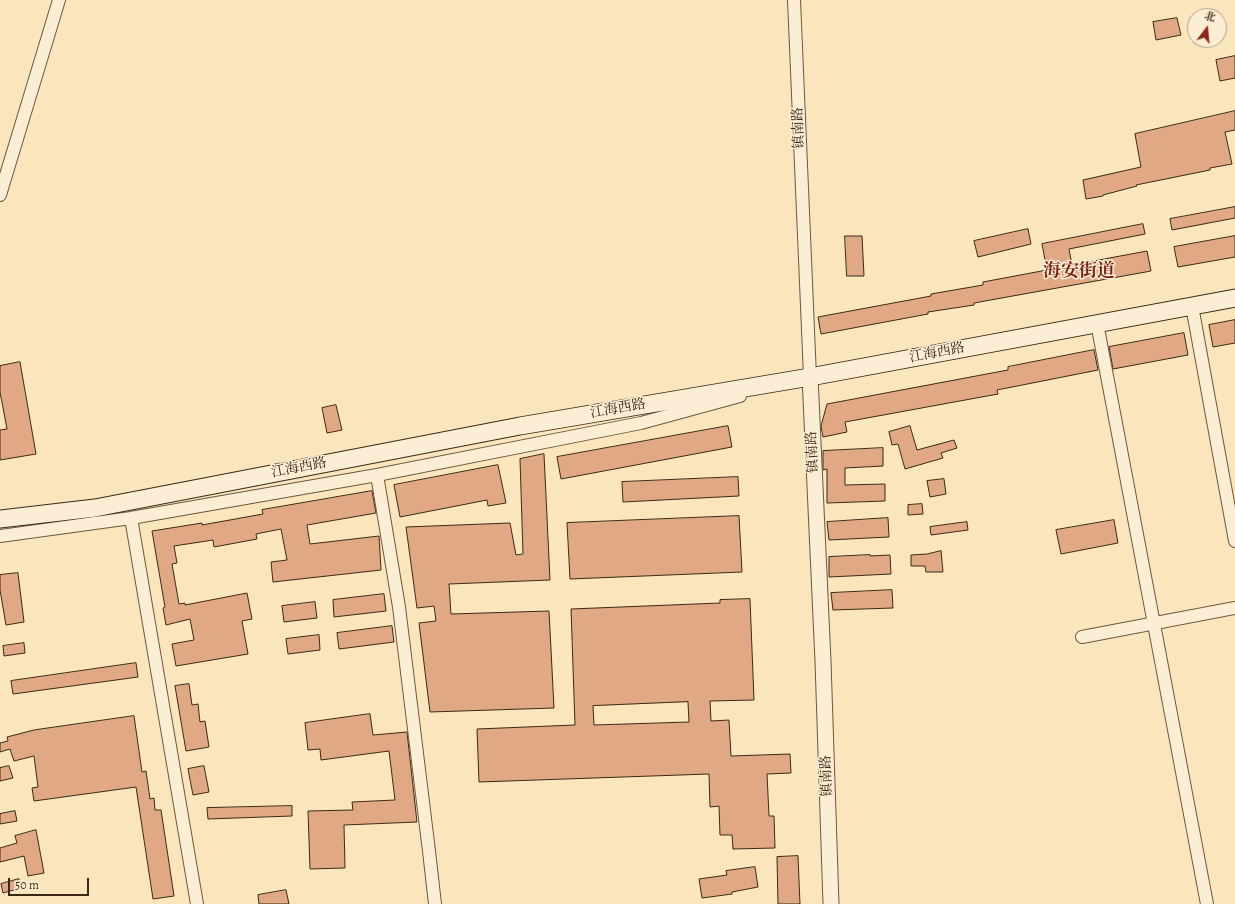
<!DOCTYPE html>
<html>
<head>
<meta charset="utf-8">
<style>
	body { margin:0 }
	#map { position:relative; width:1235px; height:904px; overflow:hidden; background:#fbe5bd; font-family:Alegreya,"Noto Serif SC",serif }
	canvas { display:block }
	.north { position:absolute; left:1187px; top:8px; width:40px; height:40px; box-sizing:border-box; background:#fceed4; border:1px solid #af9f88; border-radius:50%; rotate:16deg; font-size:11px; font-weight:700; line-height:16px; text-align:center; color:#3b2917 }
	.north::after { content:''; display:block; margin:auto; width:14px; height:18px; background:#8f2418; clip-path:polygon(50% 0,100% 100%,50% 72%,0 100%) }
	.scale { position:absolute; left:8px; top:878px; width:81px; height:18px; box-sizing:border-box; border:2px solid #3b2917; border-top:0; padding-left:5px; font-size:12px; line-height:14px; white-space:nowrap; color:#3b2917; -webkit-text-stroke:3px #fceed4; paint-order:stroke }
</style>
</head>
<body>
<div id="map">
<canvas width="1235" height="904"></canvas>
<div class="north">北</div>
<div class="scale">50 m</div>
</div>
<script>
const context = document.querySelector('canvas').getContext('2d');
context.lineJoin = 'round';
function paint(path, color) { context.fillStyle = color; context.fill(path, 'evenodd'); }
function trace(path, color, width, dash) { context.strokeStyle = color; context.lineWidth = width; context.lineCap = dash ? 'butt' : 'round'; context.setLineDash(dash || []); context.stroke(path); }
function write(font, color, halo, rows, align = 'center') {
  context.font = font + ' Alegreya,"Noto Serif SC",serif'; context.lineWidth = 3; context.setLineDash([]); context.textBaseline = 'middle'; context.strokeStyle = halo; context.fillStyle = color; for (const [text, x, y, turn = 0] of rows) {
    context.save(); context.translate(x, y); context.rotate((+turn || 0) * Math.PI / 180); context.textAlign = isNaN(turn) ? turn : align; if (halo) context.strokeText(text, 0, 0); context.fillText(text, 0, 0); context.restore();
  }
}
const building = new Path2D(`
	M1177 18 1181 35 1156 40 1153 22Z
	M1235 56V78L1220 81 1216 60Z
	M1235 111V130L1225 132 1232 164 1210 168V170L1136 185 1137 186 1103 195V196L1086 199 1083 180 1141 167 1135 134Z
	M1235 207V218L1172 230 1170 219Z
	M1143 224 1145 234 1069 249 1072 265 1147 251 1151 271 974 303V305L928 312V314L821 334 818 317 931 296V294L983 285V282L1047 270 1042 244Z
	M1028 229 1031 244 978 257 974 241Z
	M845 236H862L864 276H847Z
	M1235 236V257L1178 267 1174 247Z
	M1235 320V343L1213 347 1209 325Z
	M1184 333 1188 355 1113 369 1109 347Z
	M1094 350 1098 370 997 390 998 394 845 422 847 432 823 437 821 426 827 404 1008 370V367Z
	M20 362 36 454 0 460V430L7 429 0 392V366Z
	M336 405 342 430 327 433 322 408Z
	M728 426 732 447 561 479 557 457Z
	M910 426 917 450 954 440 957 448 941 453 943 458 905 469 898 444 892 445 889 432Z
	M883 448V466L845 468V485L885 484V501L827 503V469L823 470V451Z
	M544 454 550 580 449 584 451 614 549 611 554 708 430 712 419 623 436 621 434 606 417 608 406 527 510 523 516 555 523 554 520 459Z
	M498 465 506 503 488 506 487 500 400 517 394 485Z
	M738 477 739 496 623 502 622 482Z
	M944 479 946 494 930 497 927 481Z
	M372 491 376 513 307 525 310 544 379 536 381 570 273 582 271 562 287 560 281 529 256 534 257 539 214 547 213 540 174 546 177 563 172 564 179 604 185 603V605L247 593 252 619 242 621 248 654 176 666 172 644 194 640 190 619 166 625 163 608 165 607 152 531 202 523V525L263 514 262 510Z
	M922 504 923 514 908 515V505Z
	M739 516 742 572 570 579 567 523Z
	M888 518 889 537 829 540 827 522Z
	M1114 520 1118 543 1061 554 1056 530Z
	M967 522 968 530 931 535 930 527Z
	M941 551 943 572H926L925 566H911V555L927 554Z
	M870 555V556L890 555 891 574 829 577V557Z
	M18 573 24 622 6 625 0 590V575Z
	M892 590 893 608 833 610 831 593Z
	M384 594 386 611 334 617 333 600Z
	M750 599 754 700 710 701 711 721 729 720 731 756 790 754 791 773 767 774 769 816H774L775 848 733 849 732 835H720L719 806 710 807 709 774 479 782 477 729 575 725 571 609 720 603V600ZM688 702 689 722 594 725 593 706Z
	M315 602 317 618 284 622 282 606Z
	M392 626 394 642 339 649 337 633Z
	M319 635 320 650 288 654 286 639Z
	M24 643 25 653 4 656 3 646Z
	M136 663 138 677 13 694 11 681Z
	M189 684 192 705 198 704 200 722 205 721 209 747 186 751 175 686Z
	M370 714 373 735 407 732 417 822 344 825 345 868 310 869 308 811 353 810 352 802 395 800 389 751 321 760 320 749 308 750 305 723Z
	M134 716 142 772 146 771 150 799 154 798 155 810H161L174 896 153 899 136 787 34 801 32 788 38 787 34 756 14 761 10 749 0 752V743L8 741 7 737 34 730Z
	M9 766 13 778 0 781V768Z
	M204 766 209 792 193 795 188 769Z
	M292 806V816L208 819 207 808Z
	M15 811 17 821 0 824V814Z
	M36 830 44 873 28 876 24 856 0 862V848L17 843 15 836Z
	M798 856 800 904H778L777 857Z
	M755 867 758 887 732 892V894L702 898 699 879 727 875 726 871Z
	M19 879 21 888 3 893 1 884Z
	M286 890 289 904H259L258 895Z`);
paint(building, '#e0a983');
trace(building, '#3b2917', 1);
const minor = new Path2D(`
	M794 0 810 377 802 379
	M0 195 59 0
	M1192 306 1235 541
	M1097 323 1207 904
	M377 475 399 607 429 851 435 904
	M131 518 197 904
	M0 536 131 518 377 475 641 423 740 396
	M1082 637 1235 608`);
const tertiary = new Path2D(`
	M810 377 823 661 831 904`);
const secondary = new Path2D(`
	M0 519 95 508 520 426 810 377 1235 298`);
trace(minor, '#6b5840', 14);
trace(tertiary, '#6b5840', 17);
trace(secondary, '#3b2917', 19);
trace(minor, '#fceed4', 12);
trace(tertiary, '#fceed4', 15);
trace(secondary, '#fceed4', 17);
write('14px', '#3b2917', '#fceed4', [
	["镇南路",799,128,-92],
	["江海西路",937,353,-11],
	["江海西路",618,409,-10],
	["镇南路",813,452,-93],
	["江海西路",299,468,-11],
	["镇南路",827,776,-92]
]);
write('bold 18px', '#7a1f14', '#fceed4', [
	["海安街道",1079,272]
]);
</script>
</body>
</html>
